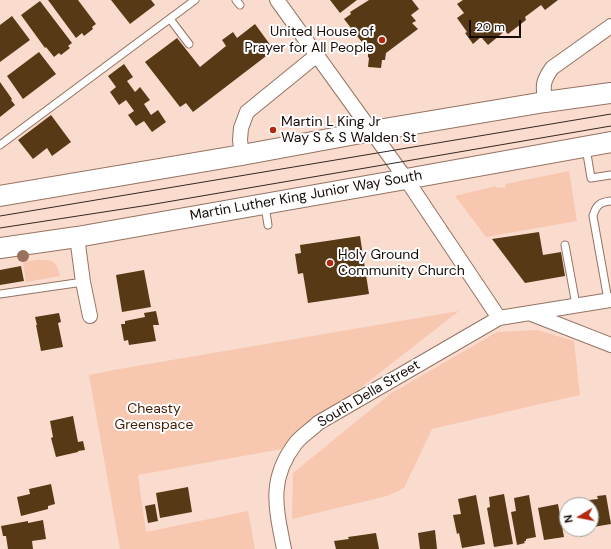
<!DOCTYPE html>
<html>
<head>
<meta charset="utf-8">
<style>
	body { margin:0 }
	#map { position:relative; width:611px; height:549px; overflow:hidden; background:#fadcce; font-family:"DM Sans",sans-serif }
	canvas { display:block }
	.north { position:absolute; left:559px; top:497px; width:40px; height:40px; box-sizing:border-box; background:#fff; border:1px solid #a29d9b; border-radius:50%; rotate:260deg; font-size:11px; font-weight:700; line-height:16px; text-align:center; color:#160a05 }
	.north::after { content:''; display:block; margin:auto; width:14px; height:18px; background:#b5280f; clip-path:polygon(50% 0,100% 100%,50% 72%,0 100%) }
	.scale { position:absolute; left:469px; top:20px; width:52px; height:18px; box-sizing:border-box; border:2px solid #160a05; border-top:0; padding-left:5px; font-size:12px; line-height:14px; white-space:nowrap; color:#160a05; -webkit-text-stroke:3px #fff; paint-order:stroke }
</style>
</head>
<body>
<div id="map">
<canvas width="611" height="549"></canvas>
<div class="north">N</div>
<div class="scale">20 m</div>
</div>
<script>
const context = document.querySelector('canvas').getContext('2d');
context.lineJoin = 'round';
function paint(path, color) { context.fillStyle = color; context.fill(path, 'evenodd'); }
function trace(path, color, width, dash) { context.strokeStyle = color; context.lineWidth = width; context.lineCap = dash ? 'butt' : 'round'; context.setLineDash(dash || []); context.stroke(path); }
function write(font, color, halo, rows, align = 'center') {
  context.font = font + ' "DM Sans",sans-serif'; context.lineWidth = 4; context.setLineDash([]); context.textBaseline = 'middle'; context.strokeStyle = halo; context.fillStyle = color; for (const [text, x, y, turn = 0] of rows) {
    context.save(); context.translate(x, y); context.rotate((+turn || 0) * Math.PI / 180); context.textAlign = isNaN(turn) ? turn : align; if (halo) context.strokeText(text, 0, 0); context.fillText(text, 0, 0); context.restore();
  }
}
paint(new Path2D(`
	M569 171 577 221 486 237 455 196 496 186 497 188 506 187 505 184Z
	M36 260C51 259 57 260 60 276L26 282 23 262Z
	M459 311 282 449 138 475 146 532 248 511 255 549H120L89 375 119 369Z
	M537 330 574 341 580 395 432 429 404 488 387 496 292 519 293 473 390 394 497 332Z`), '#f7c7b0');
paint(new Path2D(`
	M48 0H78L96 24 92 27 93 29 84 36 82 33 76 38Z
	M111 0H151L155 5 130 24Z
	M330 0H357L340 13Z
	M369 0H412L419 9 411 15 416 21 412 23 418 29 386 53 385 60H382L381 68 368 67 369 58 368 57V50L344 19 351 14 350 12Z
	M463 0H558L545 10 541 5 525 17 526 20 508 34 505 31 488 45 481 37 473 44 465 33 467 32 457 18 464 13 457 4Z
	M40 1 72 43 68 46 70 48 61 55 59 53 54 57 46 47 45 48 21 15Z
	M12 16 30 40 0 62V25Z
	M255 24 274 50 193 112 186 103 180 107 145 62 177 38 200 67 226 46 222 40 233 32 237 38Z
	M39 52 56 74 23 99 7 76Z
	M124 64 133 77 127 81 135 92 140 87 150 100 144 104 151 115 158 110 166 122 152 132 144 121 136 126 128 115 134 111 126 100 119 105 110 92 116 87 108 76Z
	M0 82 12 99 11 100 15 105 0 117Z
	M51 115 71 142 52 156 47 148 33 159 18 140Z
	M539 232 543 255 561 252 565 276 525 283 492 239Z
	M360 236 369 294 308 303 303 273 298 274 295 254 301 253 300 245Z
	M21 266 24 281 0 285V270Z
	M144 270 151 307 122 312 116 275Z
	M156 311 159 325H153L156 341 129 345 128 340 124 341 121 324H125V321L145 317 144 313Z
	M59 313 61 322 58 323 63 347 41 351 36 325H37L35 317Z
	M73 416 78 442 83 441 85 450 78 451V452L56 457 51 438 53 437 50 421Z
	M51 484 55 504 48 506V509L21 516 17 497 30 494 29 489Z
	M188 487 192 512 160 518 156 493Z
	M504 494 513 544 494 547 487 508 490 507 489 497Z
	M476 495 485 544 462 548 459 533 457 534 453 515 461 514 458 499Z
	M529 495 536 537 526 539V541H524L525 543 517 545 511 512 516 511 514 498Z
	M606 495 611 524 593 527 591 516V505H589V500L598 499 597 496Z
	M155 504 158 521 148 523 145 506Z
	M558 504 564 537 544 540 538 508Z
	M43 520 46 539 32 541 33 549H8L6 536H3L1 526 28 521V523Z
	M435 530 437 549H420L418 533Z
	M376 533 379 549H336L334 541 349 539 348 537Z`), '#573916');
const service = new Path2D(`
	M236 0 240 5
	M170 19 189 44
	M0 145 195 0
	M586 148 591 178 611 175
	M265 206 268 225
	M565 245 576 305
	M0 294 83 282
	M608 300 593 216C596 205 600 202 611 201`);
const minor = new Path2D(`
	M277 0 406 179 499 318
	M545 102C543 86 542 82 552 68L611 26
	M242 155 240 140 241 128 247 112 317 55
	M77 237 83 282 90 316
	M529 313 611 345
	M284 549C276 508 268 480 295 444 301 436 311 430 318 423L499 318 611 300`);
const secondary = new Path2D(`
	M0 196 242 155 372 131 545 102 611 93
	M0 248 77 237 406 179 611 142`);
trace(service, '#947362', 9);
trace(minor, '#947362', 16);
trace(secondary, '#947362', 22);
trace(service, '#fff', 7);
trace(minor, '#fff', 14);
trace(secondary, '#fff', 20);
trace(new Path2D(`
	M0 216 611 114
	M0 228 149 205 611 126`), '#352720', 1);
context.fillStyle = '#98725e';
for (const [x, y] of [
	[23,256]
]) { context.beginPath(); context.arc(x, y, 6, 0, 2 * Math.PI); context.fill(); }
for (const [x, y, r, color] of [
	[382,40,4,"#b5280f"],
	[273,130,4,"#b5280f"],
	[330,263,4,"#b5280f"]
]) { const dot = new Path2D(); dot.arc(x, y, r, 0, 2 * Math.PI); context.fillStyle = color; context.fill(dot); trace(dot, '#fff', 1.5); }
write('14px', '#160a05', '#fff', [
	["United House of",374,32,"right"],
	["Prayer for All People",374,48,"right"],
	["Martin L King Jr",281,122],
	["Way S & S Walden St",281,138],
	["Holy Ground",338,255],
	["Community Church",338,271]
], 'left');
write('14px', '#160a05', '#fff', [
	["Martin Luther King Junior Way South",306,196,-10],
	["South Della Street",369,394,-31]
]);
write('14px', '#471c02', '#fff', [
	["Cheasty",154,409],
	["Greenspace",154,425]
]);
</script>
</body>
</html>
